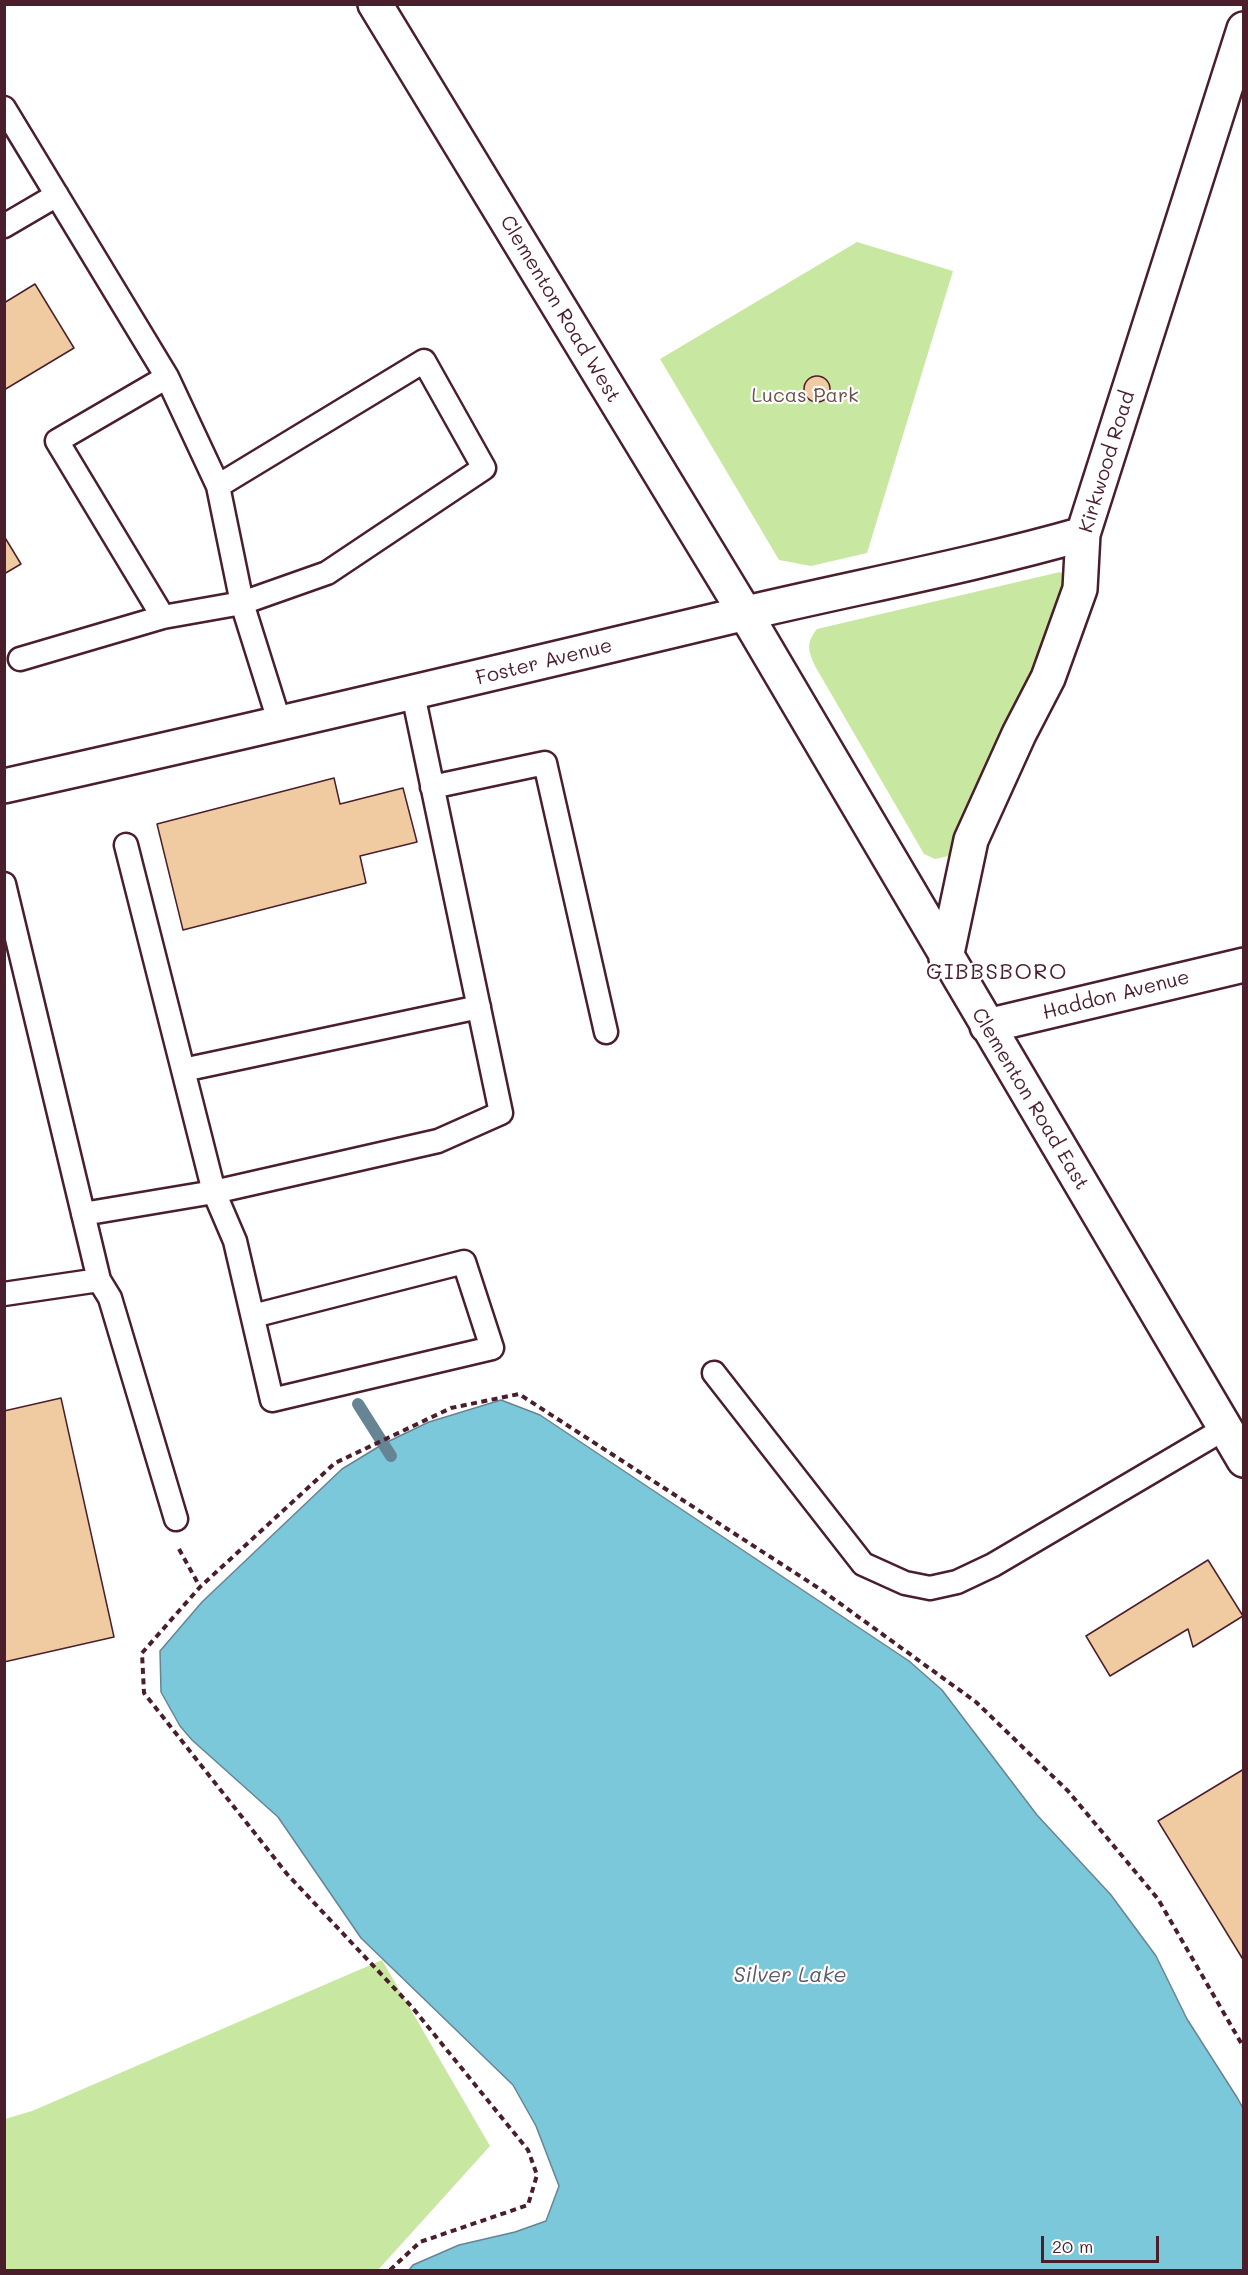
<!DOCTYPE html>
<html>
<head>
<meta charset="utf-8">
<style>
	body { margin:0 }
	#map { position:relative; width:1248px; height:2275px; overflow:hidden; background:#fff; font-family:Mali,sans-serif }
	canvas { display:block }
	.frame { position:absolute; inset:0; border:6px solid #4a1f2b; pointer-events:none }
	.scale { position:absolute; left:1041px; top:2236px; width:118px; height:27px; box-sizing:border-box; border:3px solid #4a1f2b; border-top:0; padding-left:8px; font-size:18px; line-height:21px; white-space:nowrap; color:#4a1f2b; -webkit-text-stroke:4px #fff; paint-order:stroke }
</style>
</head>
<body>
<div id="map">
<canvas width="1248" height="2275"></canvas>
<div class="frame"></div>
<div class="scale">20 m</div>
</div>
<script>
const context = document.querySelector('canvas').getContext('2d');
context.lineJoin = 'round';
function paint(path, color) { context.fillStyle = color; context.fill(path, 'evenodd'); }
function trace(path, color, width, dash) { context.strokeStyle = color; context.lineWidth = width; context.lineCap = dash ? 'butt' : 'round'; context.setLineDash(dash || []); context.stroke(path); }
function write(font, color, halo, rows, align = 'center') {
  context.font = font + ' Mali,sans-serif'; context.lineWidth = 4.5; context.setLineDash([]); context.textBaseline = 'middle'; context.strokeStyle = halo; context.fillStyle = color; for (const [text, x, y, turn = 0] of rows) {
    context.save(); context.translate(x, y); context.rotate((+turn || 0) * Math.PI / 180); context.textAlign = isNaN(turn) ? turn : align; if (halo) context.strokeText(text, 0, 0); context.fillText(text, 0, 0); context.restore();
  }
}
paint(new Path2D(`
	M857 242 953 271 867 553 811 566 779 560 660 359Z
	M1060 572 1067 577 1034 678 949 856 935 859 924 854 815 666C808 650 806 643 817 629Z
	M382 1960 490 2146 378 2270H5V2119L32 2111Z`), '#c8e8a1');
const water = new Path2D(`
	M501 1400 540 1415 909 1661 942 1690 1037 1815 1111 1895 1156 1956 1187 2019 1238 2099 1244 2110 1243 2270H409L413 2265 459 2245 515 2232 546 2221 559 2186 536 2126 513 2085 361 1938 278 1817 192 1740 180 1726 161 1692 160 1651 202 1602 342 1469 383 1444 429 1422Z`);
paint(water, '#7bc8da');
trace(water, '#678494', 1.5);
trace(new Path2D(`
	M358 1404 391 1456`), '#678494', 12);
const building = new Path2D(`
	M35 284 74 348 4 390V303Z
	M804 389a13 13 0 1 1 26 0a13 13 0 1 1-26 0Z
	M4 536 21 564 4 574Z
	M334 778 340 804 403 788 417 842 360 856 366 883 183 930 157 824Z
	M61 1398 114 1637 4 1662V1411Z
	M1208 1560 1243 1616 1193 1647 1188 1629 1110 1676 1086 1636Z
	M1244 1769V1961L1158 1821Z`);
paint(building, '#f0caa0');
trace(building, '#4a1f2b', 1.5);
const lane = new Path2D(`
	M4 108 167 377 218 486 242 603 280 724
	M4 226 57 195
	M163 617 57 441 167 377
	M20 659 163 617 242 603 327 573 484 468 424 361 218 486
	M432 787 545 763 606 1032
	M4 884 99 1280 4 1294
	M183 1070 479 1007
	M83 1214 214 1192 126 845
	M99 1280 110 1298 176 1519
	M253 1316 464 1262 492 1348 272 1400 235 1241 214 1192 438 1141 501 1113 413 694
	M714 1373 863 1564 905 1583 930 1588 957 1582 993 1565 1224 1429`);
const secondary = new Path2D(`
	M375 4 745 613 1244 1460
	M4 786C251 731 496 673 742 614 856 587 971 566 1083 534
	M946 958 971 840 1019 734 1048 678 1080 589 1083 534 1244 29
	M987 1026 1244 965`);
trace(lane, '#4a1f2b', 27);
trace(secondary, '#4a1f2b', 38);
trace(new Path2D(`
	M179 1549 200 1587
	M390 2270 420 2242 528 2205 537 2175 528 2150 412 2007 287 1874 144 1693 142 1653 200 1587 335 1463 451 1408 519 1394 820 1589 976 1702 1068 1791 1158 1899 1244 2048`), '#4a1f2b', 4, [6, 4.5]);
trace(lane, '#fff', 22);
trace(secondary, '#fff', 33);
write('20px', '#4a1f2b', '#fff', [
	["Clementon Road West",560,309,59],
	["Kirkwood Road",1107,462,-73],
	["Foster Avenue",544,662,-14],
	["Haddon Avenue",1116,995,-14],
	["Clementon Road East",1030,1099,59]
]);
write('20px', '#6a5148', '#fff', [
	["Lucas Park",805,396]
]);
write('italic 21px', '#5b5a68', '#fff', [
	["Silver Lake",790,1976]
]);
context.letterSpacing = '1.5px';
write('22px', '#4a1f2b', '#fff', [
	["GIBBSBORO",997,972]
]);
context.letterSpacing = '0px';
</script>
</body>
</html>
